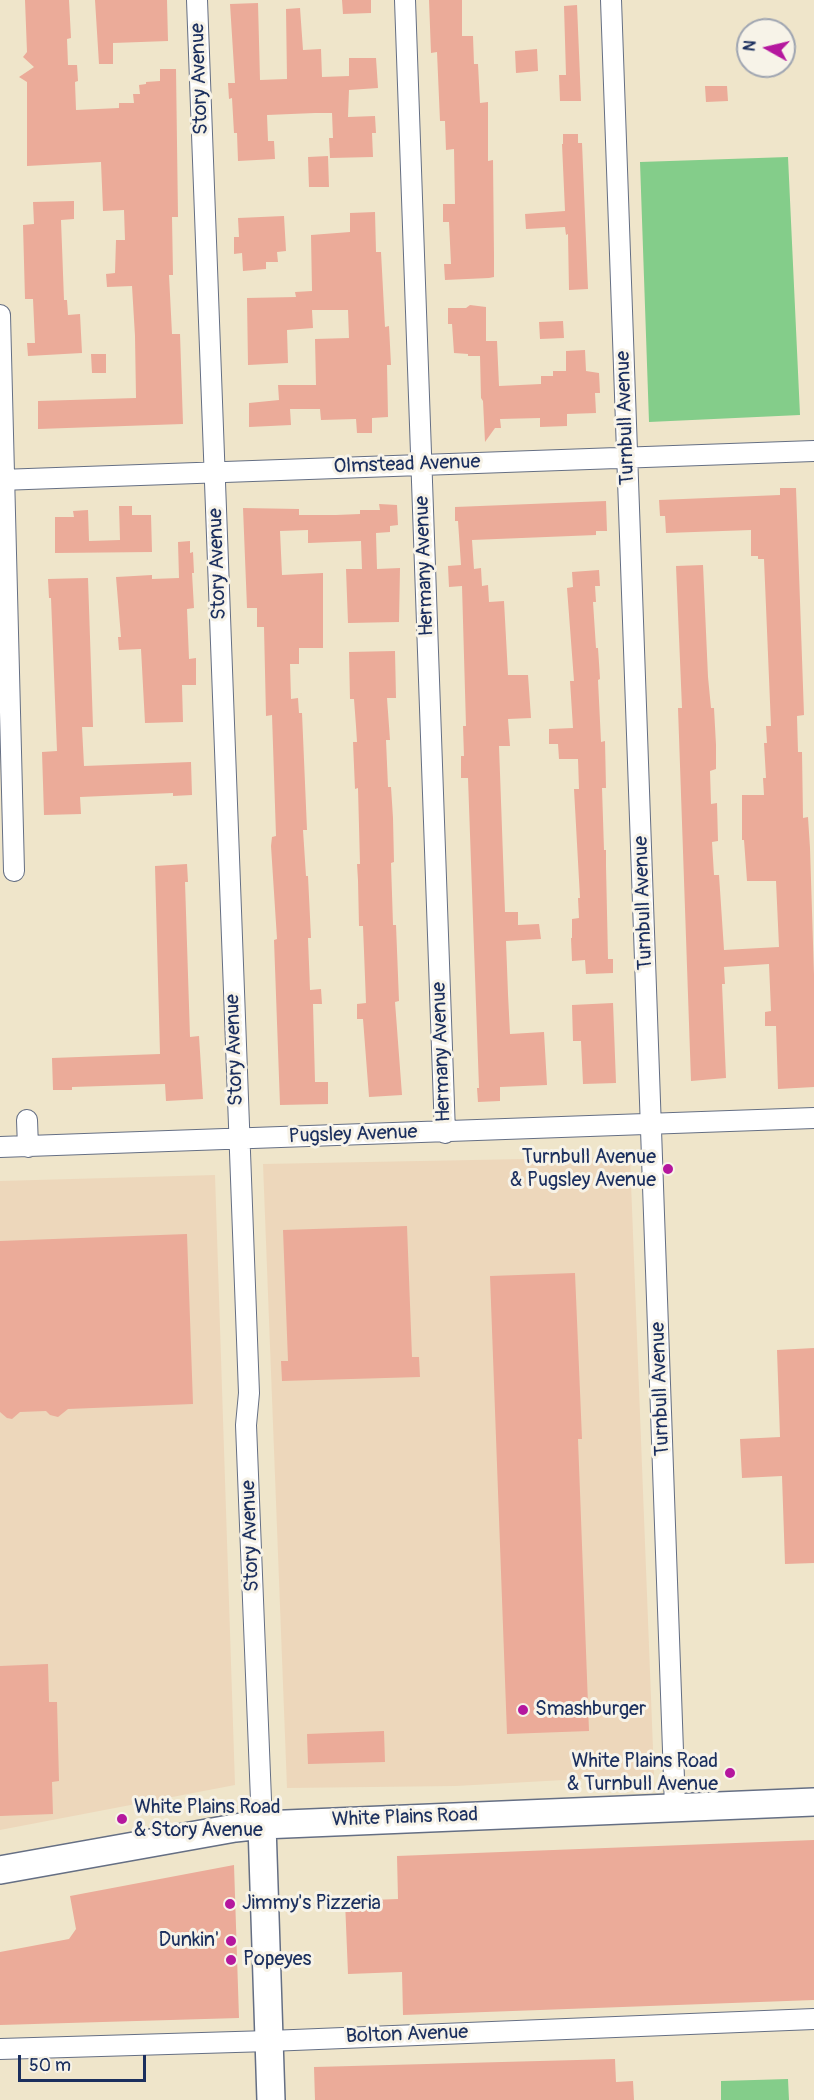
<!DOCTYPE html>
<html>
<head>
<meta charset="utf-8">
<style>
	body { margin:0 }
	#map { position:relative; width:814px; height:2100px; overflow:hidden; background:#efe5ca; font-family:Pangolin,sans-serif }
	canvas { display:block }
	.north { position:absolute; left:736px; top:18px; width:60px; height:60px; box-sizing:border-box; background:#f7f3e8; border:2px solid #9fa5b1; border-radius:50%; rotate:278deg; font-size:16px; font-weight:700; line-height:24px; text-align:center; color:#1b2f5e }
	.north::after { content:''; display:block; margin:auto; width:21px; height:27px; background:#b5179e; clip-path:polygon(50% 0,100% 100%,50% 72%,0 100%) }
	.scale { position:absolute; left:18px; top:2055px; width:128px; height:27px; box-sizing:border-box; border:3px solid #1b2f5e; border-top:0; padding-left:8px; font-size:18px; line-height:21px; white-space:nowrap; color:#1b2f5e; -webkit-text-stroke:4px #f7f3e8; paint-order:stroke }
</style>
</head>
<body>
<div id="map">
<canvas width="814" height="2100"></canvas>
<div class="north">N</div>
<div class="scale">50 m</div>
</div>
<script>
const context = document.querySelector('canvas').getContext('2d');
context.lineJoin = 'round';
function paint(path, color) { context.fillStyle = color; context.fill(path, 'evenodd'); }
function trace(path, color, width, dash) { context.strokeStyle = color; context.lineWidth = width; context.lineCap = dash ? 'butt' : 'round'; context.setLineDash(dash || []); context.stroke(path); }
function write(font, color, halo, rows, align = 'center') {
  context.font = font + ' Pangolin,sans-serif'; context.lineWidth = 6; context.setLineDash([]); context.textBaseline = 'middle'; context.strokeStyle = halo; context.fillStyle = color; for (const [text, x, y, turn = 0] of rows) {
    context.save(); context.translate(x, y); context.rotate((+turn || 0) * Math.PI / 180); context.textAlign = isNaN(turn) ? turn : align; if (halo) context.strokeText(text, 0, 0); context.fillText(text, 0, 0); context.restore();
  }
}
paint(new Path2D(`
	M630 1157 654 1775 456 1786 287 1788 263 1164Z
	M215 1175 235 1785 0 1830V1181Z`), '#edd7bb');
paint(new Path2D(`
	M788 157 800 415 649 422 640 162Z
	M788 2079 789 2100H721V2081Z`), '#84cd8a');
paint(new Path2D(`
	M25 0H69L71 38 67 39 68 65H77L78 81 75 82 76 110 119 108V103H134L133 94H140L139 85 146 84V82L160 81V69H176L178 217H172L173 275H169L172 334H180L183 424 38 429V401L136 398 135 336 132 286 107 287 106 274 115 273 116 240H125L124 210 103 211 101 162 27 166V82L19 77 34 67 23 57 27 52Z
	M95 0H167L168 41 113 43V64H99Z
	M342 0H371V13L343 14Z
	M429 0H462V36H473L474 64H478L480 103 488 102V161L493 160 494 256V277L489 278 445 280 444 264H451L449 222H443V204H455L454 149 446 150 445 121H440L437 52 431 53Z
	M258 3 260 80 287 79 286 9 300 8 303 50 321 49 322 77 349 76V58H376L378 88 349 90 348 117 375 116 376 133H372L373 157 330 158 329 138H333L332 113H315L267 115 268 141H274L275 159 238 161 237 133H234L232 98 229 99 228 83H235L230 4Z
	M577 5 581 101H560L559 75H566L564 6Z
	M537 49 538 71 516 73 515 51Z
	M705 86H727L728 101 706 102Z
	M563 134H578V143H582L588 289 569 290 568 234 566 235 565 227 526 229 525 214 565 211 562 144H563Z
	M328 156 329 187H309L308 157Z
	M74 201V219L61 220 64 300H67L68 315 80 314 82 353 28 356 27 343H35L33 299H25L23 225 34 224 33 202Z
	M375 212 376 252H381L385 327 389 326 391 365H387L388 417 372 418V433H357L356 419 321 420 320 409H290L291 425 249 427V403L279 400 278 385H316L315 339 349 338 348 310H312L313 328 287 330 288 363 248 365 247 298 296 297 295 292 312 291 311 235 350 232V213Z
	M284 216 286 251 277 252 278 262H266V269L243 271 242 253 234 254V237H239L238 218Z
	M470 305 486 307V341H497L499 386 541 384V376H553V371H566V351L585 350 586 371 599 373 600 393H595L596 413 567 414V426L540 427V418L500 419 501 428H495L485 442 483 401 481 398 480 356H468V354L454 353 452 324H448V308H466Z
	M563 321 564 338 540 339 539 322Z
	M91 354H106V373H92Z
	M780 488H796L804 715 797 716 798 752H802L803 818 808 817 810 848 814 975V1087L778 1089 776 1026H765V1012L771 1011 769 964 724 967 725 984H722L726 1078 691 1081 678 708H682L676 566 703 565 708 677 711 708H714L716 745V769L710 771 711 804 717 803 718 841 712 842 714 875H719L724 950 779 947 776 881H747L744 840H742V795H764L763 778H766L764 743H767L766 726H771L764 559H758V556H751V530L666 533 665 516H660L659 500 780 495Z
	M606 501 607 531H596V535L472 540 474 569 481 568 482 586 488 585 489 602 504 601 508 675H528L531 718 508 719 510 746H499L505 912H518V925L539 924 541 939 506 941 508 994 510 1034 544 1032 547 1085 500 1087V1101L478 1102 477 1088H479L468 778H461V756H464L463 726H466L462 586 449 587 448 566 461 565 458 521H455V507Z
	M379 504 397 505 398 525 390 526V532L376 533 377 569 400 568 399 622 348 623 346 569H362L361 541 308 543V530L280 531 282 575 323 573V648H299V664H290L291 699 298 698 299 713H302L307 830H303L306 876H308L311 938H308L310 990 321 989 322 1004H313L315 1082H328V1104L280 1105 274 940 277 939 271 846 272 837 276 836 272 715 266 716 264 627H257V608H247L243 508 299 509V515H336L360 514V510H380Z
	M119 506H132V515H151L152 552 55 553V517H74L73 511 88 510 89 541 120 540Z
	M190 541V553L193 552 194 573H192L194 608 187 609 189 659 196 658V685H182L183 722 145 723 141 649 119 650 118 637H121L116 577 152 575V579L179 578 178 542Z
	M599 570 600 586H595L596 602H593L596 648H598L599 663 600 679 598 680 601 742 605 741 606 788H602L604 850H606V866L608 959H613V973L586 974 585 960 572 961 571 938H572V919L579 918 578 898H580L574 789H579L578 759H559L558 744H549V729L573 728 570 681H574L567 588 573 587 572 572Z
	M88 578 93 727H82L84 766 191 762 192 795 173 796V793L80 797 81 814 44 815 42 752 57 751 51 598H49L48 579Z
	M395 651 396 698H387L390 740H386L388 787H391L393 818 394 862 391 863 393 925H396L399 1001 395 1002 402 1095 369 1097 363 1019H357V1004L366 1003 363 926H359L358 880 357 864H360L358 788 355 789 353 742H357L356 726 354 699H350L349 652Z
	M187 864 188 882H185L190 1037 199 1036 203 1099 166 1101 165 1084 72 1087V1090H53L52 1058 160 1054 155 866Z
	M613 1003 616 1083 583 1084 581 1041H573L572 1005Z
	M407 1226 412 1357H419L420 1377 282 1381 281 1361H288L283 1230Z
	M187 1234 193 1404 68 1409 58 1417 50 1415 46 1411 20 1412 12 1419 7 1418 0 1412V1241Z
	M575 1273 582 1439H578L589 1731 507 1734 490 1276Z
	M814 1348V1563L785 1564 782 1476 742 1478 740 1439 780 1437 777 1350Z
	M48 1664 49 1702H57L59 1781 52 1782 53 1814 0 1816V1666Z
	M384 1731 385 1762 308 1764 307 1734Z
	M814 1840V2000L403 2015 402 1972 348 1974 345 1901 398 1899 397 1856Z
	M234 1865 239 2018 0 2025V1952L69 1939 76 1929 70 1896Z
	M615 2059 616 2082 633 2081 634 2100H315L314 2067Z`), '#ebab99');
const street = new Path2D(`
	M197 0 249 1393 246 1425 262 1825
	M405 0 445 1133
	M611 0 675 1807
	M0 315 14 871
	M0 480 814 451
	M27 1120 28 1147
	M0 1147 814 1118
	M0 2049 269 2041 814 2019`);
const secondary = new Path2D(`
	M262 1825 271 2100
	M0 1870 235 1828 262 1825 814 1802`);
trace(street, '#656f84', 22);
trace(secondary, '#656f84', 30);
trace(street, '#fff', 20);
trace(secondary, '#fff', 27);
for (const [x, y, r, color] of [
	[668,1169,6,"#b5179e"],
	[523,1710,6,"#b5179e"],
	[730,1773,6,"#b5179e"],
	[122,1819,6,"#b5179e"],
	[230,1904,6,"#b5179e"],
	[231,1941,6,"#b5179e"],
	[231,1960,6,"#b5179e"]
]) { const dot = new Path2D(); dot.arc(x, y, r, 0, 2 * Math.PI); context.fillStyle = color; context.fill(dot); trace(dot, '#f7f3e8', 2); }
write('20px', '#1b2f5e', '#f7f3e8', [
	["Story Avenue",200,79,-92],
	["Turnbull Avenue",626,418,-92],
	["Olmstead Avenue",407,465,-2],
	["Story Avenue",218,564,-92],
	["Hermany Avenue",425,566,-92],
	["Turnbull Avenue",644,903,-92],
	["Story Avenue",235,1050,-92],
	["Hermany Avenue",442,1052,-92],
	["Pugsley Avenue",353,1135,-2],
	["Turnbull Avenue",661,1389,-92],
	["Story Avenue",251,1536,-92],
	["White Plains Road",405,1818,-2],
	["Bolton Avenue",407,2035,-2]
]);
write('20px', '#1b2f5e', '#f7f3e8', [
	["Turnbull Avenue",656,1158,"right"],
	["& Pugsley Avenue",656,1181,"right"],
	["Smashburger",535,1710],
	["White Plains Road",718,1762,"right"],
	["& Turnbull Avenue",718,1785,"right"],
	["White Plains Road",134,1808],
	["& Story Avenue",134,1831],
	["Jimmy's Pizzeria",242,1904],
	["Dunkin'",219,1941,"right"],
	["Popeyes",243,1960]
], 'left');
</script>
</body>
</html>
